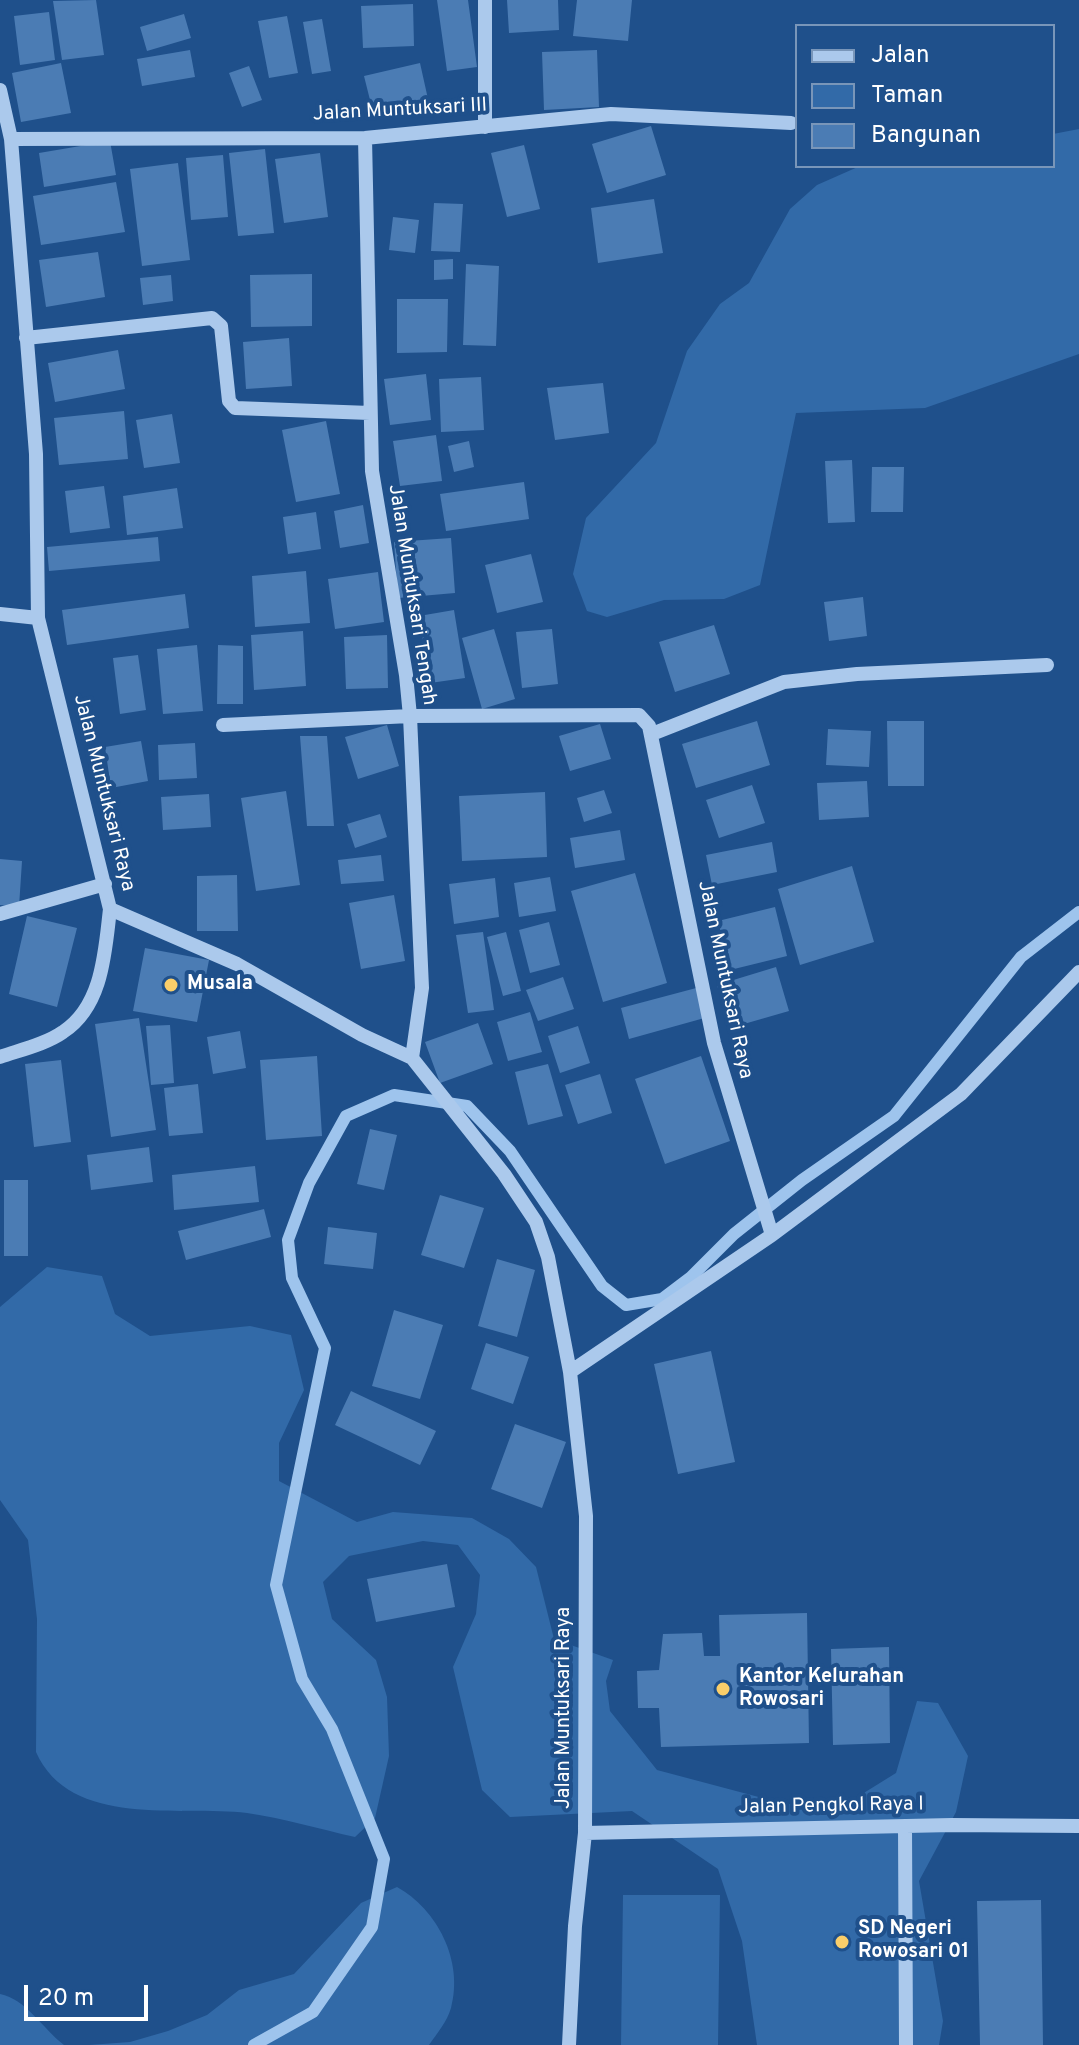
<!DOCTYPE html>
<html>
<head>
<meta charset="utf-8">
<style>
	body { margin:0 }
	#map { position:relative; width:1079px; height:2045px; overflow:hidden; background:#1f508b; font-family:Overpass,sans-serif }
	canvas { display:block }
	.legend { position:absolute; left:795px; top:24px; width:260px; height:144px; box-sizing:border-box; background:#1f508b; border:2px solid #7996b9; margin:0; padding:10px 14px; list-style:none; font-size:24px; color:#fff }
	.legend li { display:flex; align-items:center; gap:16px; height:40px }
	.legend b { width:40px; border:2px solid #7996b9 }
	.scale { position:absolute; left:24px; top:1985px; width:124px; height:36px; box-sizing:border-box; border:4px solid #fff; border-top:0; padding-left:10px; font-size:24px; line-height:28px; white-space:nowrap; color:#fff; -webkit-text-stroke:6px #1f508b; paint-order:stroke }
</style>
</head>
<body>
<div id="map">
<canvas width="1079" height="2045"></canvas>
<ul class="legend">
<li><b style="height:10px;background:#abc9ec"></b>Jalan</li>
<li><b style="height:22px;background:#326aa8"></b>Taman</li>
<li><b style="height:22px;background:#4b7cb4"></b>Bangunan</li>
</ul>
<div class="scale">20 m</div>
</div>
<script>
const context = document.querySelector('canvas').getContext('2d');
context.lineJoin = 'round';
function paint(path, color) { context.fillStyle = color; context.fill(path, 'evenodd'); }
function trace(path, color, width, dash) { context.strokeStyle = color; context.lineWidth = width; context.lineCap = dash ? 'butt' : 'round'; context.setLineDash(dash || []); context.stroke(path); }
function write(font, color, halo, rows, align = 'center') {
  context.font = font + ' Overpass,sans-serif'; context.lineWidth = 8; context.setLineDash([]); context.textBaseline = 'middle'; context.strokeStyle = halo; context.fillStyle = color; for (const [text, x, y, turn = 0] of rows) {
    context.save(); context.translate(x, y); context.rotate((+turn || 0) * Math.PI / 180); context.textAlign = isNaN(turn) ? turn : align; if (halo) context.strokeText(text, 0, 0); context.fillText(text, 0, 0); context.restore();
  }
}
paint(new Path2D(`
	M1079 129V354L925 408 796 413 760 585 724 599 664 600 607 617 587 611 573 574 586 518 656 443 687 351 720 304 749 283 790 209 817 185 860 166H1053V134Z
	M47 1267 102 1276 115 1314 150 1336 250 1326 291 1335 304 1390 279 1443V1481L357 1522 393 1512 472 1518 509 1539 536 1567 554 1639 613 1660 606 1681 610 1711 657 1770 785 1804H846L896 1773 917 1701 938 1703 968 1756 956 1812 919 1881 943 2021 939 2045H757L742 1941 718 1869 632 1811 510 1817 482 1790 453 1667 476 1614 480 1575 458 1545 423 1541 349 1556 323 1582 332 1619 376 1660 387 1697 389 1756 375 1818 355 1837C319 1829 283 1818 247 1813 181 1805 70 1829 36 1752L37 1619 28 1540 0 1500V1307Z
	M397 1887C437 1909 464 1961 451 2008 447 2022 437 2033 429 2045H89L130 2042 168 2031 207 2015 239 1990 294 1974 361 1903Z
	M623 1895H720L718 2045H621Z
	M0 1994C26 1999 43 2029 64 2045H0Z`), '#326aa8');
trace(new Path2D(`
	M254 2045 313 2012 372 1927 384 1859 332 1729 302 1679 276 1585 325 1348 292 1278 288 1240 309 1183 346 1116 394 1095 467 1106 510 1151 602 1286 626 1305 662 1299 691 1277 734 1234 802 1180 894 1116 1021 957 1079 912`), '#9ec4ed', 12);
paint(new Path2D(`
	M96 0 104 55 62 60 53 1Z
	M437 0H468L477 67 447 71Z
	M507 0H558L559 30 509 33Z
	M577 0H632L628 41 573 36Z
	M413 4 414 46 363 48 361 6Z
	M49 12 55 60 20 65 14 16Z
	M184 14 191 38 147 51 140 27Z
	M287 16 298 73 269 78 258 21Z
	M322 19 331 71 312 74 303 22Z
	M190 50 195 77 142 86 137 59Z
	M597 50 599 107 544 110 542 52Z
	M61 63 71 113 21 122 12 73Z
	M420 63 428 99 373 112 364 76Z
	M249 66 262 100 242 107 229 73Z
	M651 126 666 175 607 193 592 144Z
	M110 141 116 175 44 187 39 153Z
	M524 145 540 209 507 217 491 153Z
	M265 149 274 233 238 236 229 153Z
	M320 153 328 217 284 223 275 159Z
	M223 155 228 217 191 220 186 158Z
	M178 163 190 260 142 266 130 169Z
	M116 182 125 232 41 245 33 196Z
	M654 199 663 253 598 263 591 208Z
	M434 203 463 204 460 252 431 251Z
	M393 217 419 220 415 253 389 250Z
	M98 252 105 297 46 307 39 260Z
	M453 259V279L434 280V260Z
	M466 264 499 266 496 346 463 345Z
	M312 274V326L251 327 250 275Z
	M171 275 173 301 143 305 140 278Z
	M397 299H448L447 352 397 353Z
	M289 338 292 386 246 389 243 342Z
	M118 350 125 389 55 402 48 363Z
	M426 374 431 420 390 425 384 379Z
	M481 377 484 430 441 432 439 379Z
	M603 383 609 433 555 440 547 388Z
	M124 411 128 459 59 465 54 418Z
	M172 414 180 463 144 468 136 420Z
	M326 421 340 494 296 502 282 430Z
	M436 435 442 481 400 486 393 441Z
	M469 441 474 467 454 472 448 446Z
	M852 460 855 522 828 523 825 461Z
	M872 467H904L903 512H871Z
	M524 482 529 519 446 531 440 494Z
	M104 486 110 528 70 533 65 491Z
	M177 488 183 528 127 535 123 496Z
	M363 505 369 543 340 548 334 511Z
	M316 512 321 549 288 554 283 517Z
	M158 537 160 561 49 571 47 547Z
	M451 538 455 593 398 598 394 542Z
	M531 554 543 602 497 613 485 565Z
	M306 571 310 623 255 627 252 576Z
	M378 572 384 622 335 629 328 579Z
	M185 594 189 628 67 645 62 610Z
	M863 597 867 636 829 641 824 602Z
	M454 610 465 678 430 683 419 616Z
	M714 625 730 674 675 692 659 642Z
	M494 629 515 699 482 709 462 638Z
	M552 629 558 684 522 688 516 632Z
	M303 631 306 686 254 690 251 635Z
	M387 635 388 688 346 689 344 637Z
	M197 645 203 711 163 714 157 649Z
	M218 645 243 646V704H217Z
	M138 655 146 710 120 714 113 658Z
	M757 721 770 765 696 788 682 744Z
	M887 721H924V786H888Z
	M600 724 611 759 570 771 559 736Z
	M387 725 399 766 358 779 345 737Z
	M828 729 871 731 869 767 826 765Z
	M300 736H327L334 826H307Z
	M141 741 148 781 111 788 105 747Z
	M195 743 197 778 159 780 158 745Z
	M867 781 869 817 819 820 817 783Z
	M752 785 765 823 719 838 706 800Z
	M604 790 612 813 584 822 577 798Z
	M286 791 300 885 256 891 241 798Z
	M545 792 547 857 462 861 459 796Z
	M209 794 211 827 163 830 161 797Z
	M380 814 387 837 355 848 347 824Z
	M620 830 625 860 575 868 570 838Z
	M772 842 777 872 712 885 706 855Z
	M381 855 384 881 341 884 338 860Z
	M0 859 22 861 19 907 0 905Z
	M852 866 874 942 800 965 778 889Z
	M635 873 667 983 603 1002 571 891Z
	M237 875 238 931H197V876Z
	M550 877 556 911 519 917 514 883Z
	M495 878 499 917 454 924 449 884Z
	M394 895 405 961 361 969 349 903Z
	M775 907 787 956 730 970 718 921Z
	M27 916 77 928 57 1007 9 994Z
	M549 922 560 965 530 973 519 930Z
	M483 932 494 1010 468 1013 456 935Z
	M506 932 521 991 503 996 487 937Z
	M145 948 209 960 197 1022 133 1011Z
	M776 967 789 1011 730 1028 717 985Z
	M563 977 574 1009 538 1021 526 990Z
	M700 987 708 1017 629 1039 621 1008Z
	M530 1012 542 1052 508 1061 497 1022Z
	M139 1018 156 1130 111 1137 95 1024Z
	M478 1023 493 1064 440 1083 425 1042Z
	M170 1025 174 1083 151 1085 146 1026Z
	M578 1026 590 1063 560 1073 548 1036Z
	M240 1031 246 1068 213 1074 207 1037Z
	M317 1056 322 1136 266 1140 260 1060Z
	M701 1056 730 1141 665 1164 635 1079Z
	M61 1060 71 1142 34 1147 25 1064Z
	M548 1064 563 1116 528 1125 515 1072Z
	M600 1074 612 1113 578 1124 565 1085Z
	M198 1084 203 1133 169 1136 164 1088Z
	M370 1129 397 1135 384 1190 357 1184Z
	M149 1147 153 1182 91 1190 87 1155Z
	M255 1166 259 1202 174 1210 172 1175Z
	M4 1180H28V1256H4Z
	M440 1195 484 1208 464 1268 421 1255Z
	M264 1209 271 1237 186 1260 178 1231Z
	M328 1227 377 1233 373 1269 324 1264Z
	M497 1259 535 1270 517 1337 478 1326Z
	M394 1310 443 1325 420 1399 372 1386Z
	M486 1343 529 1357 513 1404 471 1389Z
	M711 1351 735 1462 678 1474 654 1364Z
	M351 1391 436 1431 420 1465 335 1425Z
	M515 1424 566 1442 542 1508 491 1489Z
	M447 1564 455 1607 376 1622 367 1579Z
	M807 1613 809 1743 661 1747 659 1708H638L637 1671 659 1670 663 1634 702 1633 704 1656H720L719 1615Z
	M889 1647 890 1743 833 1745 831 1649Z
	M1041 1900 1043 2045H980L977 1901Z`), '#4b7cb4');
trace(new Path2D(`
	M0 90 11 139 36 454 38 618 110 909 237 964 362 1035 412 1058 504 1174 536 1222 548 1257 570 1372 586 1516 585 1833 575 1926 569 2045
	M485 127V0
	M365 138 372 471 406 675 410 716 422 988 412 1058
	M11 139 365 138 611 114 791 123
	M26 338 212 318 221 326 229 401 235 408 370 413
	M0 614 38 618
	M223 725 410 716 639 715 649 726 714 1043 772 1235 570 1372
	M652 734 784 682 857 674 1047 665
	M0 914 105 884
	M0 1057C20 1050 46 1044 63 1032 103 1006 105 951 110 909
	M772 1235 961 1094 1079 972
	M905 1826 906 2045
	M585 1833 952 1825 1079 1826`), '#abc9ec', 14);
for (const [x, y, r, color] of [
	[171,985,8,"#face6a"],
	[723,1689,8,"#face6a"],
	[842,1942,8,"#face6a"]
]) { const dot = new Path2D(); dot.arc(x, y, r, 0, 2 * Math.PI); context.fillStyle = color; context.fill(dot); trace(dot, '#1f508b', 3); }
write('20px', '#fff', '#1f508b', [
	["Jalan Muntuksari III",400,111,-3],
	["Jalan Muntuksari Tengah",411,595,81],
	["Jalan Muntuksari Raya",103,793,76],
	["Jalan Muntuksari Raya",724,980,78],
	["Jalan Muntuksari Raya",565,1708,-90],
	["Jalan Pengkol Raya I",831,1807,-1]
]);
write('bold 20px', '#fff', '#1f508b', [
	["Musala",187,985],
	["Kantor Kelurahan",739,1678],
	["Rowosari",739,1701],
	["SD Negeri",858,1930],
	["Rowosari 01",858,1953]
], 'left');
</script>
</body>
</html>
